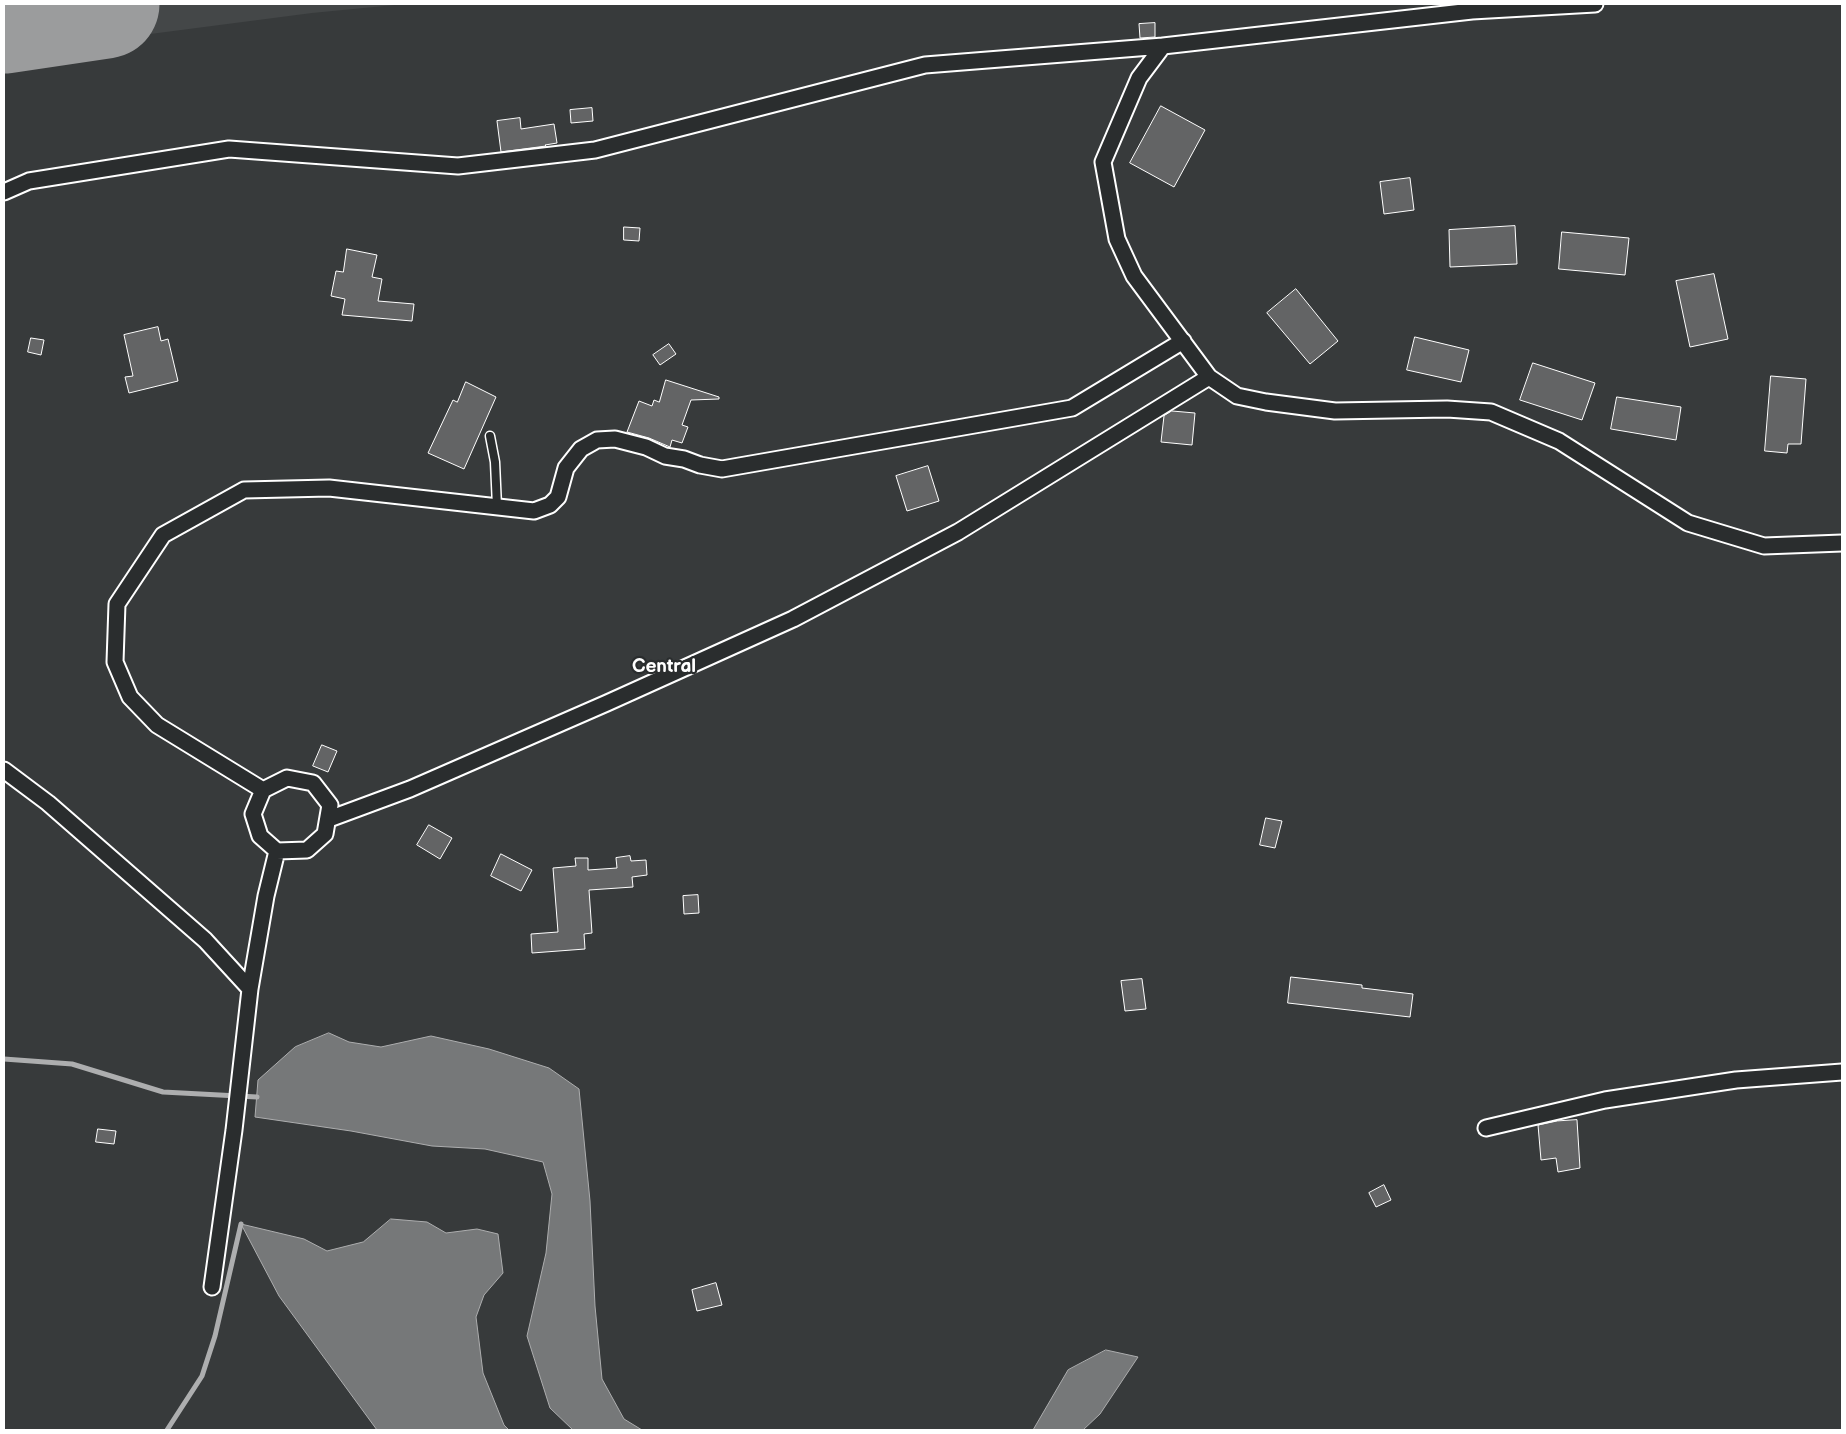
<!DOCTYPE html>
<html>
<head>
<meta charset="utf-8">
<style>
	body { margin:0 }
	#map { position:relative; width:1846px; height:1434px; overflow:hidden; background:#373a3b; font-family:"Balsamiq Sans",sans-serif }
	canvas { display:block }
	.frame { position:absolute; inset:0; border:5px solid #fff; pointer-events:none }
</style>
</head>
<body>
<div id="map">
<canvas width="1846" height="1434"></canvas>
<div class="frame"></div>
</div>
<script>
const context = document.querySelector('canvas').getContext('2d');
context.lineJoin = 'round';
function paint(path, color) { context.fillStyle = color; context.fill(path, 'evenodd'); }
function trace(path, color, width, dash) { context.strokeStyle = color; context.lineWidth = width; context.lineCap = dash ? 'butt' : 'round'; context.setLineDash(dash || []); context.stroke(path); }
function write(font, color, halo, rows, align = 'center') {
  context.font = font + ' "Balsamiq Sans",sans-serif'; context.lineWidth = 4.5; context.setLineDash([]); context.textBaseline = 'middle'; context.strokeStyle = halo; context.fillStyle = color; for (const [text, x, y, turn = 0] of rows) {
    context.save(); context.translate(x, y); context.rotate((+turn || 0) * Math.PI / 180); context.textAlign = isNaN(turn) ? turn : align; if (halo) context.strokeText(text, 0, 0); context.fillText(text, 0, 0); context.restore();
  }
}
paint(new Path2D(`
	M4 4H405L312 13 4 53Z`), '#444748');
const water = new Path2D(`
	M329 1033 349 1042 381 1047 431 1036 489 1049 549 1068 579 1089 590 1201 595 1306 602 1379 624 1419 642 1430H573L550 1408 527 1336 546 1253 552 1194 543 1162 485 1149 432 1146 351 1131 255 1117 258 1080 295 1047Z
	M391 1219 427 1222 446 1233 477 1229 498 1234 503 1273 484 1295 476 1317 483 1373 504 1425 509 1430H377L279 1296 241 1224 304 1239 327 1251 363 1242Z
	M1106 1350 1138 1357 1100 1414 1083 1430H1033L1068 1370Z`);
paint(water, '#767879');
trace(water, '#adaeaf', 1);
trace(new Path2D(`
	M4 1059 72 1064 163 1092 257 1097
	M167 1430 202 1376 215 1336 241 1224`), '#adaeaf', 5);
trace(new Path2D(`
	M4 19 105 4`), '#9b9c9d', 109);
const building = new Path2D(`
	M1155 23V37L1140 38 1139 24Z
	M1161 106 1205 130 1174 187 1130 163Z
	M592 108 593 121 571 123 570 110Z
	M520 118 521 129 554 124 557 143 545 145 546 146 501 152 497 121Z
	M1410 178 1414 210 1384 214 1380 182Z
	M1515 226 1517 264 1450 267 1449 230Z
	M624 227 640 228 639 241 624 240Z
	M1562 232 1629 238 1625 275 1559 269Z
	M347 249 377 255 372 277 382 279 378 301 414 304 412 321 342 315 345 299 331 296 336 271 343 272Z
	M1714 274 1728 339 1690 347 1676 281Z
	M1296 289 1338 341 1310 364 1267 313Z
	M158 327 161 341 168 339 178 381 129 393 125 377 133 376 124 335Z
	M1415 337 1469 350 1461 382 1407 370Z
	M31 338 44 340 41 355 28 352Z
	M669 344 676 354 660 365 653 355Z
	M1533 363 1595 383 1582 420 1520 400Z
	M1771 376 1806 379 1801 444H1788L1787 453 1765 451Z
	M666 380 719 397V399L691 400 682 425 688 427 682 443 672 440 670 447 649 438 627 432 639 401 652 406 654 400 659 402Z
	M466 382 496 397 464 469 428 453 453 400 457 402Z
	M1617 397 1681 407 1676 440 1611 429Z
	M1172 411 1195 413 1192 445 1161 442 1164 416Z
	M928 466 939 501 907 511 896 476Z
	M322 745 337 751 328 772 313 766Z
	M1266 818 1282 821 1275 848 1260 845Z
	M429 825 452 838 440 859 417 845Z
	M501 854 532 870 521 891 491 876Z
	M630 856 631 861 646 860 647 875 632 877 633 887 589 890 592 933 584 934 585 949 532 953 531 934 558 932 553 868 576 866 575 858H588V870L617 868 616 858Z
	M698 895 699 913 684 914 683 896Z
	M1291 977 1362 985V988L1413 994 1410 1017 1288 1003Z
	M1142 979 1146 1009 1125 1011 1121 981Z
	M1577 1120 1580 1168 1558 1172 1556 1158 1541 1160 1538 1125 1557 1121Z
	M98 1129 116 1131 114 1144 96 1142Z
	M1384 1185 1391 1200 1376 1207 1369 1193Z
	M716 1283 722 1305 697 1311 692 1290Z`);
paint(building, '#636465');
trace(building, '#fff', 1);
const service = new Path2D(`
	M490 436 495 462 497 507`);
const minor = new Path2D(`
	M1163 46 1139 78 1103 162 1117 239 1134 276 1209 377 1237 396 1266 402 1335 411 1447 409 1491 412 1559 441 1688 523 1764 546 1842 543
	M4 192 29 181 229 149 458 166 595 150 925 65 1163 46 1472 11 1595 4
	M4 770 48 803 205 940 250 989 234 1130 212 1287
	M287 778 313 783 330 805 325 834 307 850 277 851 260 836 253 814 263 790Z
	M263 790 157 725 130 697 115 662 117 604 163 535 244 490 329 488 534 511 550 505 558 497 566 468 581 449 597 440 615 439 646 447 665 456 684 459 700 465 722 469 1072 408 1183 341
	M329 819 410 789 607 703 793 619 958 532 1209 377
	M250 989 266 896 277 851
	M1486 1128 1605 1100 1736 1080 1842 1072`);
trace(service, '#fff', 11);
trace(minor, '#fff', 19);
trace(service, '#2a2d2e', 8);
trace(minor, '#2a2d2e', 15);
write('bold 19px', '#fff', '#2a2d2e', [
	["Central",664,667]
]);
</script>
</body>
</html>
